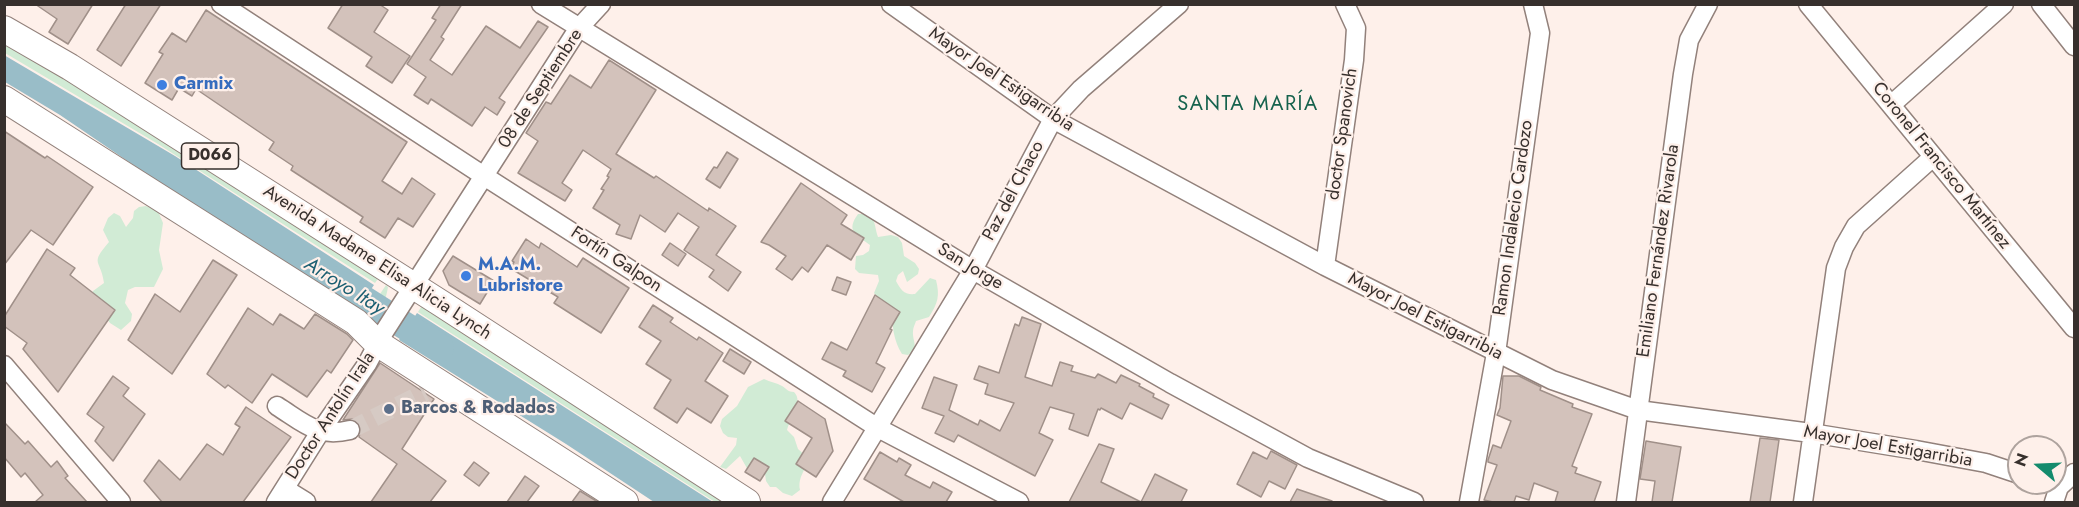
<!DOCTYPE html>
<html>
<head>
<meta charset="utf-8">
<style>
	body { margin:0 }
	#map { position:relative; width:2079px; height:507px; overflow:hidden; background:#fef0ea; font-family:Jost,sans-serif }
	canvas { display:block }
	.frame { position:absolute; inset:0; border:6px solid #37302d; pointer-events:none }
	.north { position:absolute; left:2007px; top:435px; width:60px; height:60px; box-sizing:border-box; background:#fef0ea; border:2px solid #aea39e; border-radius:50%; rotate:289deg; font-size:16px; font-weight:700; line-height:24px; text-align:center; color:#37302d }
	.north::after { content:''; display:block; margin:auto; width:21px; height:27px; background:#148b6d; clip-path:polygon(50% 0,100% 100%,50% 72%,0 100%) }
</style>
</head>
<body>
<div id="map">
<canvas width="2079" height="507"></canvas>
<div class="frame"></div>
<div class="north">N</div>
</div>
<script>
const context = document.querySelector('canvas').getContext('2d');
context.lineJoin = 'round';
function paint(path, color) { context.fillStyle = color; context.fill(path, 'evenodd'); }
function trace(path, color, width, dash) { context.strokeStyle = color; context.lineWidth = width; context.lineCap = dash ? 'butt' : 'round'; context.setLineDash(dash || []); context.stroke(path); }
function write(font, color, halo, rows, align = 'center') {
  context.font = font + ' Jost,sans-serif'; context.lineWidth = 4.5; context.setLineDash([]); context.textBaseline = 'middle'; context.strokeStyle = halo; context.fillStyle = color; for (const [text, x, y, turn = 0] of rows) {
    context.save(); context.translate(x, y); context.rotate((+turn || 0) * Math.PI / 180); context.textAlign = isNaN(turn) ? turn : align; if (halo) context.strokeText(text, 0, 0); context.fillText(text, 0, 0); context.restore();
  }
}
paint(new Path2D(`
	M5 43 55 70 380 276 375 283 158 144 5 53Z
	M146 206 158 211 163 223 159 250 163 269 154 287H135L128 290 125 303 132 314 131 321 121 330 110 323 90 297 93 291 104 283C101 259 89 265 109 242L103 230 108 218 114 213 120 216 126 227 133 218 134 211 139 207Z
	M858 214C877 214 873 222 878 237L891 235 898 237 902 243 904 256 915 263 919 269 918 274 907 282 903 271 898 275 896 281C901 290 904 295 915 294L930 278 936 280C940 296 938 303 929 317L916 321C915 324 913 328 913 331 912 342 920 347 908 355L902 354C894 342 891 324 893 309 888 301 879 302 874 293L879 281 878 275 859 273 855 269 856 256 863 255 869 251 870 245C857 235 845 232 858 214Z
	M386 285 388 287C386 300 381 313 371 321L364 318Z
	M423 304 734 502H715L418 312Z
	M764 379C770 382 777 383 782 386 787 389 788 392 794 392 804 402 790 418 787 430L794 437 798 449 806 456C809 469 797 475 800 490L792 496 783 493 776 487H770L766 481 765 474 748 470 740 456 726 469 720 467 736 445 737 438 728 437 723 433 720 426 722 419 737 406 748 387Z`), '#d1ebd5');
paint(new Path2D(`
	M4 55 175 156 374 285 357 310 167 188 60 115 5 82Z
	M417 313 713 502H654L566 444 399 340Z`), '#99bdc8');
trace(new Path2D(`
	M333 280 440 348`), '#99bdc8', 28);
const building = new Path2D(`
	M35 4H93L68 44 49 32 57 19Z
	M126 4H161L121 66 97 50Z
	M343 4H379L388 10 374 32 410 56 392 83 366 66 372 57 328 28Z
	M441 4H462L441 37 444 39 430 60 452 75 486 26 520 48 538 21 548 27 499 98 505 102 497 115 485 107 472 126 431 99 428 104 414 95 426 77 407 64 436 20 432 18Z
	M206 10 407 142 382 181 402 194 412 178 435 194 413 227 398 218 385 238 360 222 363 217 291 170 293 166 269 150 274 142 196 89 192 96 179 88 172 100 145 83 163 54 159 52 172 33 186 42Z
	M609 60 656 90 616 154 654 178 656 176 708 211 709 208 736 226 716 255 741 272 728 291 709 277 714 270 684 250 699 227 678 213 665 232 640 215 631 239 616 234 620 225 593 208 604 190 601 189 609 177 607 176 611 169 583 150 562 183 572 190 565 201 518 173 538 141 526 133 546 102 551 104 570 75 591 88Z
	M4 131 45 158 47 156 93 187 53 245 31 230 4 265Z
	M727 152 738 159 720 188 706 179 714 167 717 168Z
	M801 183 847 215 841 224 864 238 851 260 827 245 808 272 802 267 792 280 776 269 786 256 769 245 761 242Z
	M526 239 539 248 541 243 577 267 583 258 629 288 601 333 554 303 558 297 510 268 514 262 512 261Z
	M670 243 686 254 678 266 662 255Z
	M47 249 75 268 70 275 115 310 58 392 23 349 27 343 4 326V317Z
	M453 256 494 281 480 304 449 285 443 271Z
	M213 260 237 275 172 374 128 340 155 294 180 312Z
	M837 277 851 282 846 295 832 290Z
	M875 295 900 312 890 329 892 330 876 363 885 368 872 392 843 376 846 371 822 359 831 342 847 350Z
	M653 305 673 318 670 322 697 340 699 337 723 353 705 381 728 396 711 423 687 408 677 423 654 408 671 380 646 364 661 341 639 327Z
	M248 308 273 325 280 314 304 329 315 314 347 334 353 340 331 373 327 370 307 397 272 374 252 403 228 385 225 388 207 374Z
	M1022 317 1041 324 1025 377 1052 386 1060 362 1073 366 1071 371 1095 378 1098 374 1116 383 1121 375 1140 384 1139 386 1154 394 1153 397 1169 405 1162 419 1130 403 1122 419 1101 408 1100 410 1098 409 1088 436 1069 429 1074 414 1050 407 1039 433 1053 440 1035 476 958 435 954 442 935 433 944 416 922 408 934 377 957 385 949 410 978 425 980 420 1000 431 1014 403 985 394 988 384 974 379 979 366 999 373 1015 324 1019 326Z
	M730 349 751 362 744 374 723 361Z
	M380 363 434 399 402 449 446 481 430 502H371L397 464 359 437 361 429 358 422 353 419 343 420Z
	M113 376 129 388 123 396 145 414 113 461 95 441 104 427 87 414Z
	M1503 376H1519L1541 387 1540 390 1573 404 1572 407 1592 414 1572 466 1577 468 1575 473 1601 482 1594 502H1555L1558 492 1534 483 1529 500 1516 496 1514 502H1493L1484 500 1497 465 1488 462V460L1493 445 1501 448 1511 421 1497 415 1500 408Z
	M798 401 825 419 833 451 816 477 796 464 812 438 785 421Z
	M246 407 291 437 243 502H162L144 481 159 460 180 480 207 444 223 455 240 427 235 424Z
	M4 422 25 444 28 441 51 467 57 461 68 476 65 478 87 502H35L43 495 25 473 21 477 4 457Z
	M1760 438 1779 440 1770 502H1750Z
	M1646 441 1681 447 1672 502H1652L1655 481 1640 479Z
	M1099 444 1114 449 1101 482 1141 502 1155 474 1187 490 1181 502H1069Z
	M1271 451 1297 465 1285 489 1269 481 1261 497 1237 484 1253 452 1267 459Z
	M880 452 897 462 899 458 911 465 905 475 930 488 933 482 952 492 946 502H904L864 479Z
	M754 458 769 467 760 481 745 472Z
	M474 462 489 473 479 486 464 475Z
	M525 476 539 486 527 502H507Z
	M1297 489 1332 501 1331 502H1290Z
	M580 491 598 502H572Z`);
paint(building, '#d3c2bb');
trace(building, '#a09089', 1.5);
trace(new Path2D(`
	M350 430 425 392`), '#d6cac4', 18, [18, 9]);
const minor = new Path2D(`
	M221 4 484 176 878 428 1019 502
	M541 4 973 270 1170 383 1308 458 1414 502
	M891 4 1053 119 1325 266 1552 380 1638 410 1811 433 1916 450 1986 463 2019 474
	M1808 4 2074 328
	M2041 4 2074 46
	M1891 105 2004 4
	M1325 266 1354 60 1356 28 1345 4
	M4 365 121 502
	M277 406C304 423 317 438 350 430
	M285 489 306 502
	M276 502 320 432 367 364 384 332 578 29 601 4
	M832 502 973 270 1053 119 1081 89 1179 4
	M1469 502 1496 353 1540 33 1533 4
	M1626 502 1683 74 1689 40 1708 4
	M1803 502 1836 268 1844 247 1856 226 1933 157
	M2054 502 2059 487 2074 473`);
const highway = new Path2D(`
	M4 29 70 67 442 304 747 502
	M4 99 356 322 377 343 625 502`);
trace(minor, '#92817b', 21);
trace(highway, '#92817b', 28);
trace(minor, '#fff', 18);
trace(highway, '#fff', 26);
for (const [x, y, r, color] of [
	[162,85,6,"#3f7fe0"],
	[466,276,6,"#3f7fe0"],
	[389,409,6,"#5c6f8a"]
]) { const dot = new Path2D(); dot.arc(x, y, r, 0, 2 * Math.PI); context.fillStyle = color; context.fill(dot); trace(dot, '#fef0ea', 2); }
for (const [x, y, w] of [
	[210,156,57]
]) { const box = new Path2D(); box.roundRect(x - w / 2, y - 13, w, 26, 4.5); context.fillStyle = '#fef0ea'; context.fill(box); trace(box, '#37302d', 1.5); }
write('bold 16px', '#37302d', null, [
	["D066",210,156]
]);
write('18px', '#37302d', '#fef0ea', [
	["Mayor Joel Estigarribia",1001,80,34],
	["08 de Septiembre",541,89,-57],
	["doctor Spanovich",1343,134,-82],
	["Coronel Francisco Martínez",1941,166,51],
	["Paz del Chaco",1014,191,-62],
	["Ramon Indalecio Cardozo",1514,218,-82],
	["Emiliano Fernández Rivarola",1659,251,-82],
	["Fortín Galpon",616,260,33],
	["Avenida Madame Elisa Alicia Lynch",377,263,33],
	["San Jorge",970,267,31],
	["Mayor Joel Estigarribia",1425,317,27],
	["Doctor Antolín Irala",331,416,-57],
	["Mayor Joel Estigarribia",1888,447,10]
]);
write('bold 18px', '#366cbe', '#fef0ea', [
	["Carmix",174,85],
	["M.A.M.",478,266],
	["Lubristore",478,287]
], 'left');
write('bold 18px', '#4e5e75', '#fef0ea', [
	["Barcos & Rodados",401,409]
], 'left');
context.letterSpacing = '1.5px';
write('20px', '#16624d', '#fef0ea', [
	["SANTA MARÍA",1248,105]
]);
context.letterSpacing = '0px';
write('italic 20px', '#1b5f72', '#fef0ea', [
	["Arroyo Itay",344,287,32]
]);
</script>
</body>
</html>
